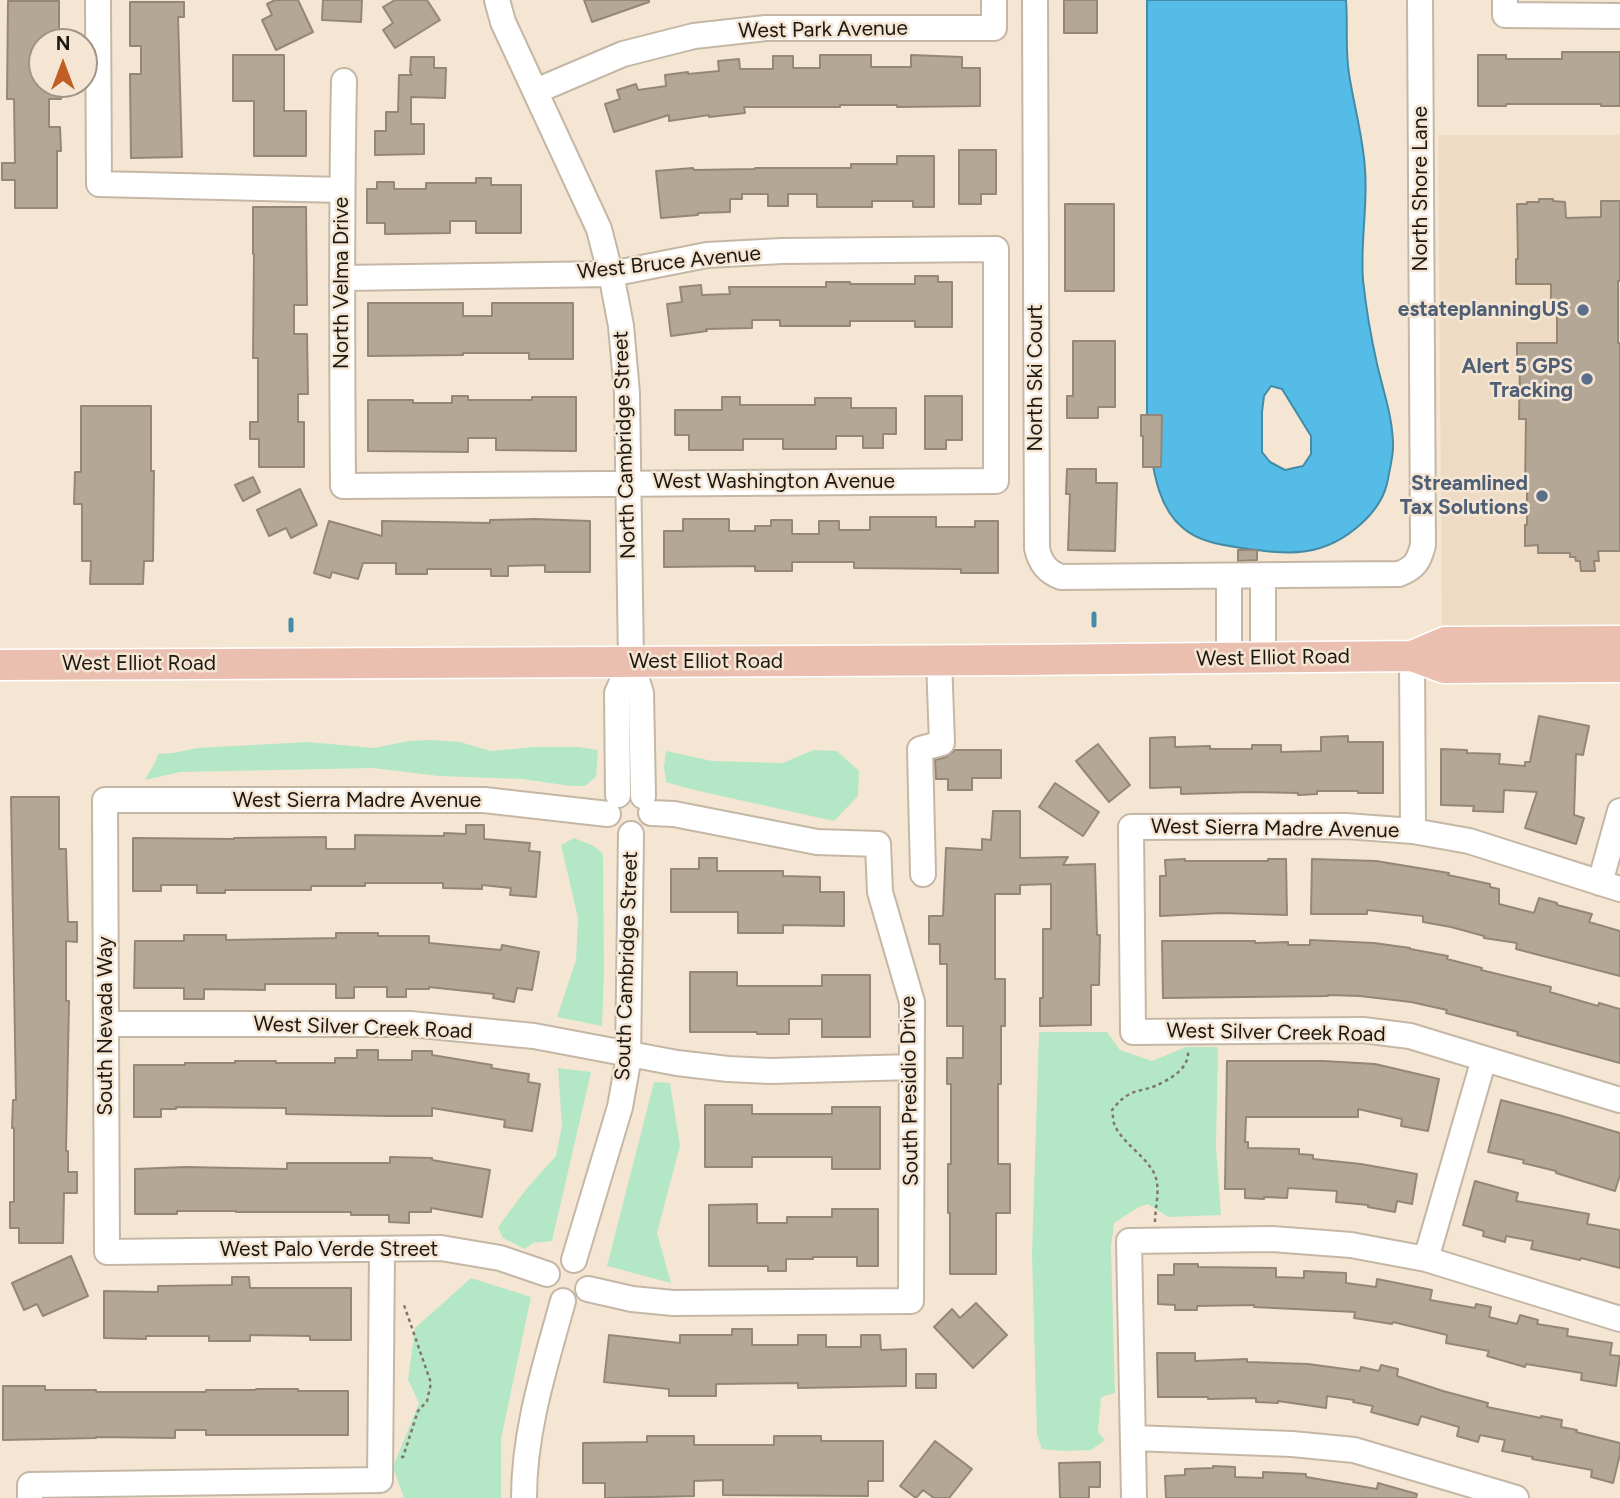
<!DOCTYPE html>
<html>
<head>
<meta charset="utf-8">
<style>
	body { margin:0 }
	#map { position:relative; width:1620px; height:1498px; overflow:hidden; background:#f5e6d4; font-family:Figtree,sans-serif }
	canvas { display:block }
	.north { position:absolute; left:28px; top:28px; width:70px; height:70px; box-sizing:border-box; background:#f5e6d4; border:2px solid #9f9486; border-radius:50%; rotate:0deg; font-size:19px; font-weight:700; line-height:28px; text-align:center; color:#1d1811 }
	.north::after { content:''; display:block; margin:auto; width:24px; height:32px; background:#c15e25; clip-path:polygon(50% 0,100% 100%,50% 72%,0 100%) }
</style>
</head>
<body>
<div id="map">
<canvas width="1620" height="1498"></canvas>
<div class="north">N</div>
</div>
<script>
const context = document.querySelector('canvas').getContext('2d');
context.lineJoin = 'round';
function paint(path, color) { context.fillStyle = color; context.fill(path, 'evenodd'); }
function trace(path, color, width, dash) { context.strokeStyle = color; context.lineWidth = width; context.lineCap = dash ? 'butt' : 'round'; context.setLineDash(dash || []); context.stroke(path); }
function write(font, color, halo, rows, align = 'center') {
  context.font = font + ' Figtree,sans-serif'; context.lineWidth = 5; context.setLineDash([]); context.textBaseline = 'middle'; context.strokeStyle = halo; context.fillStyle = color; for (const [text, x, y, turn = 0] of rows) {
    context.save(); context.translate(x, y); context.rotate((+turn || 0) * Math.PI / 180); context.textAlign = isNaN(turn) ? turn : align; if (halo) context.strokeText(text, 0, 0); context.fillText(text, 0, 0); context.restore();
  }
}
paint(new Path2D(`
	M1438 135H1620V627L1442 629Z`), '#efdbc3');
paint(new Path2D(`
	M431 740 460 742 491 751 534 747H579L598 750 596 777 585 786H571L522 779 439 776 373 768 180 772 145 780C149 771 156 764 158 754L173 753 198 748 308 742 374 748 409 741Z
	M813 750 837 751 859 771 858 796 834 821 690 789 666 782 664 767 666 751 712 761 783 763Z
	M574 838 594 846 603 854 604 972 602 1026 557 1017 576 960 578 918 561 845Z
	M1039 1032H1107L1120 1050 1152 1061 1186 1047H1218L1216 1147 1221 1215 1168 1217 1148 1204 1139 1207 1114 1223 1111 1248 1115 1393 1101 1397 1098 1432 1105 1440 1091 1450 1064 1451 1042 1449 1037 1435 1032 1254Z
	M558 1068 591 1072 552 1241 533 1243 525 1249 503 1238 498 1227 527 1188 556 1156 562 1125Z
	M654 1082 670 1083 680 1146 657 1233 671 1283 607 1266Z
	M471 1278 531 1297 501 1439V1498H404L393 1467 419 1403 408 1380 415 1328Z`), '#b4e7c6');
const water = new Path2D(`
	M1147 0H1346C1348 24 1345 50 1349 74 1354 106 1363 137 1365 169 1368 206 1360 243 1363 280 1366 308 1371 337 1377 364 1383 390 1392 415 1393 442 1394 454 1390 467 1388 479 1385 497 1375 511 1362 523 1324 558 1290 555 1242 548 1222 545 1199 542 1183 528 1155 505 1153 463 1147 430ZM1271 386 1282 389 1311 436V454L1303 466 1285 470 1270 462 1262 452V412L1264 396Z`);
paint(water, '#54bce6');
trace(water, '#448ba6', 2);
trace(new Path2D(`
	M1094 614V625
	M291 620V630`), '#448ba6', 5);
const building = new Path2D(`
	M275 0H298L313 32 276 50 262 20 272 15 267 4Z
	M323 0H362L361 22 322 20Z
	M395 0H427L440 20 395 48 383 30 393 23 383 7Z
	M584 0H649V2L592 22Z
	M1064 0H1097V33H1064Z
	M8 1H59V41H42V84H61V99H49V127H60L61 151H57V208H15V180H2V163H15L14 99H7Z
	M130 2H184V17H178L182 157 131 158 130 74H141V46H130Z
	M1562 52H1620V106H1601V104H1506V106H1478V55H1506V59H1562Z
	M233 55H284V111H306V156H254V101H233Z
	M820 55H871V67H911V55L962 57V68H980V106L897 107V105H840V107H744L745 113 709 117V115L669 121V115L614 132 605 104 620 99 617 90 636 84 638 90 666 86 665 75 688 72V74L719 71 718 61 739 59 740 69H773V56H793V68H820Z
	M411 57H434V68H446L445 98 411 97V124H424V154L375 155V131H386V112H398L399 75H412L410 72Z
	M959 150H996V194H981V204H959Z
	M897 156H934V207H913V201H872V207H817V194H788V206H768V194H742V199H730V212L698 213V215L661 218 656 171 693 168 694 170 755 169V168H851V164H897Z
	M476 178H491V185H521V233H476V221H450V233L385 234V223H367V189H377V182H394V189H426V183H476Z
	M1539 199H1553V201L1565 202 1566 218 1601 217V201H1620V281H1618V343H1620V551H1598L1599 561H1594L1595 571H1581L1580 561H1576L1575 557H1570V553H1538V545L1525 546V525H1527V487H1525L1526 419H1519L1520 364H1517V343H1557V315H1551V284H1516V259H1518L1517 204H1527V202H1539Z
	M1065 204H1114V291H1065Z
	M253 207H306L307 305H294V334H307L308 394H298V422H304V467H259V439H250V422H258V358H253L254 254H253Z
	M915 276H938V282H952V327H915V321H850V326H780V320H752V328L706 329 707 331 671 336 667 304 682 302 680 287 701 285 702 295 730 294 729 287H826V282H850V284H915Z
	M368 303H463V316H492V303H573V359H529V353H463V355L368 356Z
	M1073 341H1115V407H1098V418H1067V396H1073Z
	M452 396H468V400H532V397H576V451L496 450V438H468V452L368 451V400H413V403H452Z
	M925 396H962V440H946V449H925Z
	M722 397H740V405H815V398H851V408H896V434H883V448H863V436H836V449H783V439H743V450H689V435H675V410H722Z
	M81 406H151V471H154L153 561H144L143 584H90L91 561H82V504H74L75 472H81Z
	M1141 415H1162L1161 467H1143V436H1141Z
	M1067 469H1096V483H1117L1115 551 1068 550 1070 494H1066Z
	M253 477 260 492 243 501 235 485Z
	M300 489 317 525 291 538 286 528 269 536 257 510Z
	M870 517H936V527H975V521H998V573H961V569L854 568V562H792V571H755V566L664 567V531H683V519H729V531H755V526H771V520H792V534H819V521H839V530H870Z
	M535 519 590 521V572H545V565L508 566V576H491V569H427V574H396V563H363L358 579 332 572 330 578 314 573 329 521 382 536V521L490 523V520Z
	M1238 550H1257V560L1238 561Z
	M1539 716 1589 726 1583 755 1576 754 1574 815 1584 818 1576 844 1525 828 1537 792 1504 790 1503 812 1473 811 1474 806 1441 805V749L1467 750V753L1500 754 1499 764 1525 766V762H1530Z
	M1348 736V742H1383V793H1358V791H1317V794L1298 795V793L1252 792 1181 794V787L1150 788V738L1175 737V747L1210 746V749H1252V745H1281V752L1321 751V737Z
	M1098 744 1130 785 1109 802 1076 761Z
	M955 750H1001V778H972V790H948V779H936L935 760 946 757Z
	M1055 783 1099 812 1083 836 1039 807Z
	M11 797H59V849H66L68 922H77V942L66 941V1001H69L66 1151H68V1172H77V1193H64L63 1243H19V1228H10V1202H14V1128H12L13 1100H16Z
	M993 811H1020V858L1068 857 1063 865 1095 864 1097 935H1100L1099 985H1091V1025L1040 1026V998H1043V929H1051V884L1020 885V894H995V979H1005V1026H1001V1084H998V1164H1010V1213H996V1274H950V1213H948V1164H951V1084H947V1058H963V1026H947V964H940V944H929V916H943L946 848 982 850V839L991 840Z
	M466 825H484V839L530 843 529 851 540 852 536 897 510 895 511 888 482 885V889L443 888V883H365V886H311V890H225V893H197V885H161V891H133V838L234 839V838L326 837V849H355V835L444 836V833L466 834Z
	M699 858H717V871H783V876L820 877V892H844V926L783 925V933H738V912H671V869H699Z
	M1185 859V861H1268V859H1286L1287 915 1221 913 1160 916V876H1166L1165 860Z
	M1312 859 1376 861 1449 873 1448 875 1490 884V887L1499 889V904L1534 913 1539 898 1557 903V905L1592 914 1589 922 1620 931V976L1516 949 1517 943 1484 938V936L1451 927 1423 922V916L1367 910V914H1311Z
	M336 933H378V936H429V943L501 950 502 945 539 952 532 990 517 988 514 1002 493 998 494 994 429 987V989H406V997H387V987H354V998H336V984H265V990L204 989V999H184V988H134L135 941H184V935H226V940L336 938Z
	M1310 940 1374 943 1410 948V949L1448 956 1447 959 1482 968 1481 970 1551 987 1550 992 1598 1006 1599 1003 1620 1009V1063L1517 1035 1518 1032 1446 1013 1447 1010 1411 1002 1360 996 1328 995V996L1163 998 1162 941H1255V943L1288 942V945H1310Z
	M690 972H737V986H822V975H870V1037H822V1019H789V1034H757V1032H690Z
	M357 1050H378V1060H412V1051H432V1055L492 1065 491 1068 529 1074 528 1082 540 1084 532 1131 504 1127 505 1120 432 1108V1116H389L286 1114V1108L176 1107V1109H161V1117H134V1065H185V1063H235V1061H276V1063H335V1058H357Z
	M1227 1061H1323L1375 1064 1439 1079 1428 1131 1401 1126 1402 1119 1358 1109V1117H1246L1245 1142H1248V1148L1299 1149V1154L1313 1155V1159L1361 1164 1417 1174 1412 1204 1397 1201 1395 1212 1368 1207V1205L1336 1202 1337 1191 1288 1188 1287 1198 1264 1197V1199L1245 1198V1189H1225Z
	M1501 1100 1562 1116 1620 1133V1175L1615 1191 1556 1173V1171L1523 1163 1524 1160 1488 1152Z
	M705 1105H752V1114H832V1107H880V1169H832V1157H752V1167H705Z
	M390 1157 432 1158V1160L490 1170 482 1217 431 1208V1212H409V1223L389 1222V1215H351V1212H236V1211H177V1214H135V1169L185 1167 287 1169V1163H390Z
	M1475 1181 1518 1193 1516 1201 1589 1214 1587 1224 1620 1230V1268L1581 1258 1580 1260 1531 1249 1533 1241 1506 1236 1505 1242 1483 1236 1484 1231 1463 1225Z
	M757 1204V1223H787V1217H832V1209H878V1266H857V1257H813V1259H786V1271H768V1266H709V1205Z
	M71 1256 88 1296 43 1316 37 1304 24 1310 12 1283Z
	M1174 1264H1198V1267L1276 1268V1277L1304 1278V1271L1346 1273V1283L1376 1287 1377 1279 1432 1290 1430 1300 1475 1308 1476 1304 1491 1307 1489 1317 1517 1324 1520 1315 1538 1320 1537 1324 1568 1329 1567 1336 1612 1343 1610 1355 1620 1356 1616 1386 1581 1380 1582 1373 1526 1364 1525 1367 1487 1356 1489 1351 1446 1343 1447 1335 1393 1322 1392 1324 1354 1318 1355 1312 1254 1307V1305L1197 1306V1310H1175V1305L1158 1304V1275H1174Z
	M232 1277H249L250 1288H351V1340H310V1336L250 1335V1341H209V1336H146V1339L104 1338V1291L158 1292V1286L232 1285Z
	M976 1303 1007 1335 973 1368 934 1327 952 1309 960 1318Z
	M732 1329H752V1345H798V1335H826V1347H861V1335H880L881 1350 906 1349V1386L798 1388V1383L716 1384V1396H669V1389L604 1382 609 1335 680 1343V1335H732Z
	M1157 1353H1195V1361L1247 1359V1362L1308 1364 1360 1371 1361 1367 1379 1371 1381 1365 1398 1369 1397 1376 1443 1391 1488 1403 1487 1407 1541 1418V1416L1562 1420 1561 1427 1577 1430 1576 1432 1620 1443V1454L1613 1483 1591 1477 1592 1470 1532 1459 1533 1457 1502 1451 1505 1440 1480 1435 1478 1442 1457 1436 1459 1427 1421 1416 1418 1425 1371 1412 1373 1406 1353 1402 1354 1400 1327 1396 1326 1408 1278 1401V1403L1256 1402V1398L1208 1399V1397H1158Z
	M916 1374H936V1388H916Z
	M3 1386H45V1390H96V1392H206V1390H256V1389H298V1391H348V1435H206V1430H175V1438L96 1437V1438L3 1440Z
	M647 1436H694V1445H774V1436H821V1441H883V1481H868V1496L723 1495V1480L694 1481V1496L605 1498V1483H583V1443L647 1442Z
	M935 1441 972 1469 949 1498H934L923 1490 916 1498 900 1486Z
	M1100 1462V1487H1089V1498H1060L1059 1463Z
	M1213 1466 1235 1467V1477L1263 1478V1472L1306 1474V1477L1377 1489 1378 1483 1417 1494 1416 1498H1166L1165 1476 1185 1475V1469L1213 1468Z`);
paint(building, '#b5a796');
trace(building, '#948776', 2);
const minor = new Path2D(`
	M98 0 99 184 342 190
	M497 0 503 22 599 229 613 284 621 326 627 393 631 662 641 693 643 796
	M1035 0 1037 548C1040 563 1047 572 1061 577L1399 574C1415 568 1419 561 1423 545L1420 0
	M1505 0V15L1620 16
	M536 91 623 54 694 36 766 28H994V0
	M342 278 611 274 707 255 782 251 996 249V481L343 486C342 351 341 216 344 81
	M1263 576V658
	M1412 656 1413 831
	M1229 659V576
	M618 795 617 693 631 662
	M923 874 920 749 942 743 939 660
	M1600 883 1620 811
	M1620 889 1469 841 1413 831 1346 826 1131 827 1133 1032 1363 1030 1410 1036 1620 1100
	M106 1024H410L534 1036 677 1063 728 1069 770 1071 912 1067
	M1426 1259 1484 1059
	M574 1260 620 1107 628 1062 631 834
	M547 1274 500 1258 441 1248 107 1252 105 800H484L608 814
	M588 1289 632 1299 673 1303 911 1301 912 1002 880 892 878 844 817 842 674 814 651 813
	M1133 1438 1292 1444 1354 1450 1516 1498
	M30 1498V1485L380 1480 382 1249
	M524 1498C524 1430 545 1366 563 1301
	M1134 1498 1129 1241 1272 1239 1351 1245 1426 1259 1620 1319`);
const major = new Path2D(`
	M1412 656 1445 642 1620 641
	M0 665 1021 660 1412 656 1444 668 1620 667`);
trace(minor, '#c5b7a5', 28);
trace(major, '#fff', 33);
trace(new Path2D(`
	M1155 1222C1155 1209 1159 1195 1157 1183 1154 1160 1124 1146 1115 1126 1113 1122 1113 1115 1112 1110 1117 1104 1121 1099 1128 1095 1136 1090 1146 1090 1155 1086 1169 1080 1189 1069 1188 1052
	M401 1457H403L418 1411 427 1401 431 1383 404 1305`), '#80766a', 2.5, [3.5, 3.5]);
trace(minor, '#fff', 24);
trace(major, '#eabfb0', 30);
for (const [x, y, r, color] of [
	[1583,310,7,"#5c6f8a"],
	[1587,379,7,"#5c6f8a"],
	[1542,496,7,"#5c6f8a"]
]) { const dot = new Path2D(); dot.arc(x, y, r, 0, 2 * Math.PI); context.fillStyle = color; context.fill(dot); trace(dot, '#f5e6d4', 2.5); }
write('21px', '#1d1811', '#f5e6d4', [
	["West Park Avenue",823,30,-1],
	["North Shore Lane",1421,189,-90],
	["West Bruce Avenue",669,263,-6],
	["North Velma Drive",342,283,-90],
	["North Ski Court",1036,378,-90],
	["North Cambridge Street",625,445,-92],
	["West Washington Avenue",774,482],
	["West Elliot Road",1273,658,-1],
	["West Elliot Road",706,662],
	["West Elliot Road",139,664],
	["West Sierra Madre Avenue",357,801],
	["West Sierra Madre Avenue",1275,829,1],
	["South Cambridge Street",627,966,-88],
	["South Nevada Way",106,1026,-90],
	["West Silver Creek Road",363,1028,2],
	["West Silver Creek Road",1276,1033,1],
	["South Presidio Drive",910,1091,-91],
	["West Palo Verde Street",329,1250]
]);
write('bold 21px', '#4e5e75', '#f5e6d4', [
	["estateplanningUS",1569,310],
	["Alert 5 GPS",1573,367],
	["Tracking",1573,391],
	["Streamlined",1528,484],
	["Tax Solutions",1528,508]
], 'right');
</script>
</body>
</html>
